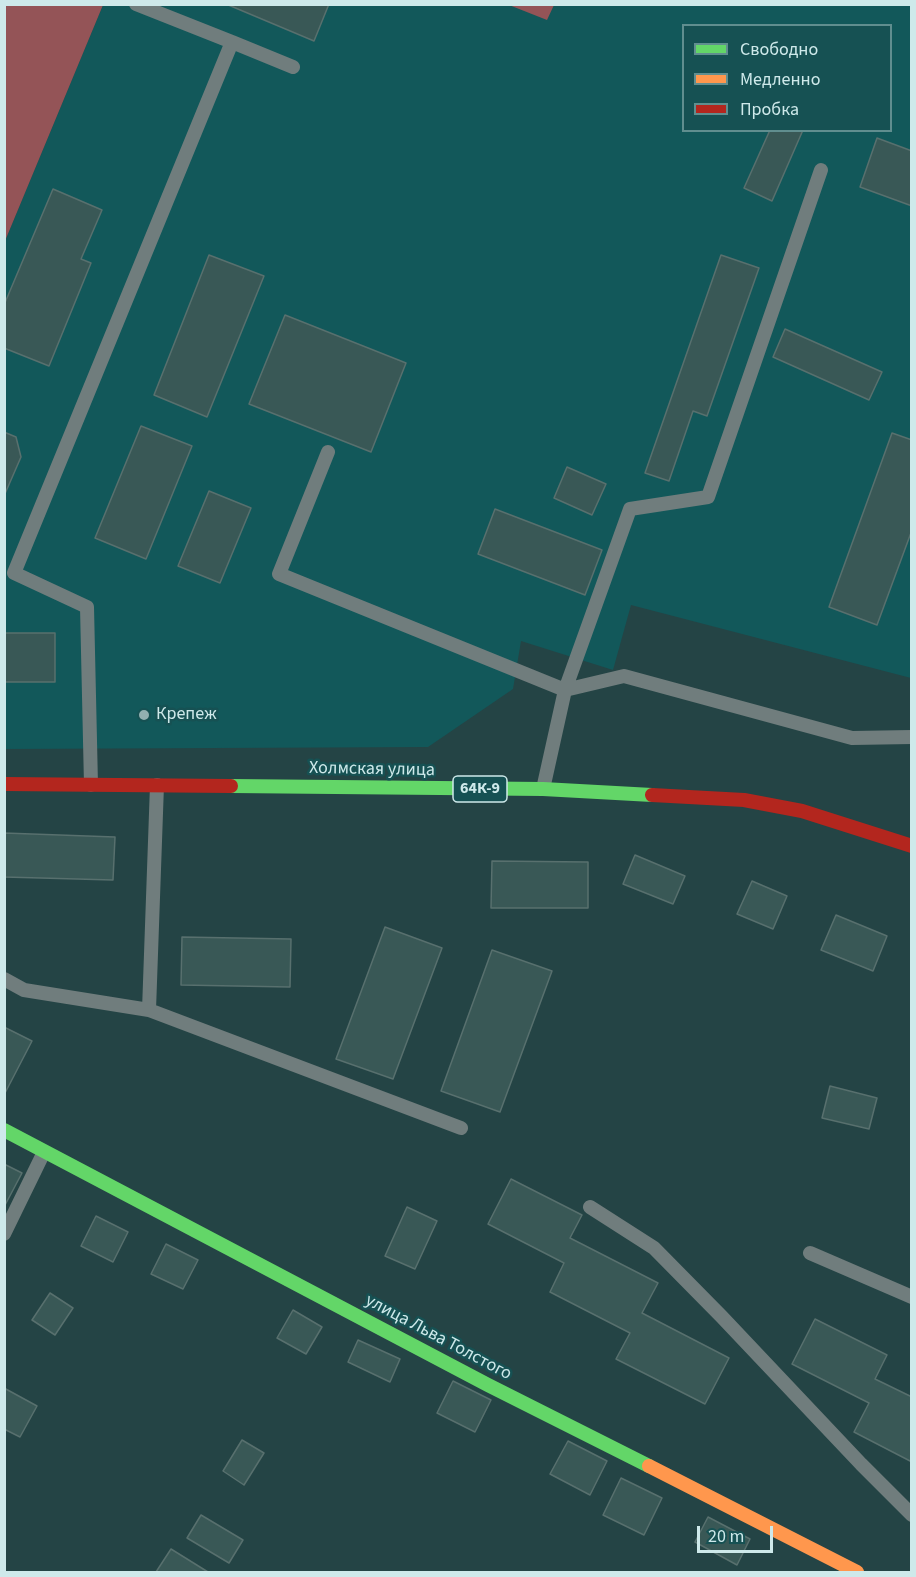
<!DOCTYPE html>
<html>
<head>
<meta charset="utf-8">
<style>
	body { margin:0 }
	#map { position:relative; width:916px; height:1577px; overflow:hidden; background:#244445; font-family:"Source Sans 3",sans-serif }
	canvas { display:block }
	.frame { position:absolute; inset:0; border:6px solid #cee9ea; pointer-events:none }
	.legend { position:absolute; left:682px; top:24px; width:210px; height:108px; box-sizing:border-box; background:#165153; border:2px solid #608e8f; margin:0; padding:8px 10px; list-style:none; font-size:18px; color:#cee9ea }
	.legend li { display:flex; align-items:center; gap:12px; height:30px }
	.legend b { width:30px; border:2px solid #608e8f }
	.scale { position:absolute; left:697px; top:1526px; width:76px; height:27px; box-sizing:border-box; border:3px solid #cee9ea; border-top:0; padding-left:8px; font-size:18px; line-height:21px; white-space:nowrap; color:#cee9ea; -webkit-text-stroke:4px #165153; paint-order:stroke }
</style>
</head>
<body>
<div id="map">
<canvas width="916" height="1577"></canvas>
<div class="frame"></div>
<ul class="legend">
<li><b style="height:8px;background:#63d668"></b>Свободно</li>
<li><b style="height:8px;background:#ff974d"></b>Медленно</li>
<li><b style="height:8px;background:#b3261e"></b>Пробка</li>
</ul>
<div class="scale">20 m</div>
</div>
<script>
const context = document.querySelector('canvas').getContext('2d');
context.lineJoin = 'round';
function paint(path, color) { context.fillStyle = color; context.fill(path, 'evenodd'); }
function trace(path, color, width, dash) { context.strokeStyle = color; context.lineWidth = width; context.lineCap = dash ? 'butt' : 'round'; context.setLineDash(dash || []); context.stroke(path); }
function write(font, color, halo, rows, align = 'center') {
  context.font = font + ' "Source Sans 3",sans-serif'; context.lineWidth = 5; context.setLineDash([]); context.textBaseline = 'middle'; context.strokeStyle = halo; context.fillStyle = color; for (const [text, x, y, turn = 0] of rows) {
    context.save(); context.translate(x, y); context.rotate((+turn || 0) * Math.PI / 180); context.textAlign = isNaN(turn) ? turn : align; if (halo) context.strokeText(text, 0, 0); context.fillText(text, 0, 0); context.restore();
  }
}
paint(new Path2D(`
	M509 4 547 19 554 4 911 5V678L631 605 613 670 521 641 513 689 428 747 5 749V241L103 5ZM684 26H890V130H684Z`), '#12585a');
paint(new Path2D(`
	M5 4 103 5 5 241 4 5Z
	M509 5 554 4V5L547 20Z`), '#945457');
const building = new Path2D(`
	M226 4H329L314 41Z
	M770 130H803L772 201 744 188Z
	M877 138 912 151V206L860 187Z
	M53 189 102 210 81 259 91 263 49 366 4 348V305Z
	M209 255 264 276 207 417 154 395Z
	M721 255 759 268 707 416 693 411 669 481 645 473Z
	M285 315 406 363 371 452 249 404Z
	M785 329 882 372 869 400 773 357Z
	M141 426 192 446 146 559 95 538Z
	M4 432 16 437 21 457 4 496Z
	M892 433 912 440V530L877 625 829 607Z
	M567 467 606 484 592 515 554 498Z
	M209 491 251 508 220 583 178 566Z
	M495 509 602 550 585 595 478 554Z
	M4 633H55V682H4Z
	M4 833 115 837 113 880 4 877Z
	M635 855 685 876 673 904 623 884Z
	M492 861 588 862V908H491Z
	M752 881 787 896 773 929 737 914Z
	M836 915 887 936 873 971 821 950Z
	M385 927 442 948 393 1079 336 1059Z
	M182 937 291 939 290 987 181 985Z
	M492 950 552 971 500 1112 441 1091Z
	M4 1027 32 1041 4 1095Z
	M830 1086 877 1098 869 1129 822 1118Z
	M4 1164 22 1173 4 1207Z
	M511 1179 582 1215 570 1238 658 1283 642 1313 729 1358 705 1404 616 1359 630 1333 550 1292 564 1263 488 1224Z
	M407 1207 437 1221 415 1269 385 1256Z
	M96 1216 128 1232 113 1262 81 1246Z
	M166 1244 198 1260 183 1289 151 1274Z
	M50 1293 73 1308 55 1335 32 1320Z
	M293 1310 322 1327 306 1354 277 1338Z
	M815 1319 887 1355 875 1379 912 1397V1462L854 1432 869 1403 792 1364Z
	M358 1340 400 1359 390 1382 348 1362Z
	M453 1381 491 1400 475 1432 437 1413Z
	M4 1388 37 1406 20 1437 4 1429Z
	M242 1440 264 1453 244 1485 223 1471Z
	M568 1441 607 1461 590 1495 550 1474Z
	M621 1478 662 1498 644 1535 603 1515Z
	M201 1515 243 1540 229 1563 187 1538Z
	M708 1517 750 1539 737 1565 695 1542Z
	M171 1549 208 1572H156Z`);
paint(building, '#395856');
trace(building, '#58706e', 1.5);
trace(new Path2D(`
	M232 42 293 67
	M328 452 279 574 565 690 630 509 708 497 821 170
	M91 785 87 607 14 573 232 42 136 4
	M543 789 565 690 624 676 852 738 912 737
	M4 979 24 990 149 1010 461 1128
	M149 1010 157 785
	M590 1207 654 1248 722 1317 861 1464 912 1515
	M4 1234 44 1152
	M810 1253 912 1297`), '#707d7d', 14);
trace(new Path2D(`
	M231 786 543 789 652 795
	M4 1130 488 1385 649 1466`), '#63d668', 14);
trace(new Path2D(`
	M649 1466 857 1572`), '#ff974d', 14);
trace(new Path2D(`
	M4 784 231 786
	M652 795 744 800 802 811 912 846`), '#b3261e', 14);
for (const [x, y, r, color] of [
	[144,715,6,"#92afb0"]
]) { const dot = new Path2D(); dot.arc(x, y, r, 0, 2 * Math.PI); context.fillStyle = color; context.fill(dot); trace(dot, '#165153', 2); }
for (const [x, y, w] of [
	[480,789,54]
]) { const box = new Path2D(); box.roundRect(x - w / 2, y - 13, w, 26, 4.5); context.fillStyle = '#165153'; context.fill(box); trace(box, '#cee9ea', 1.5); }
write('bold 16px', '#cee9ea', null, [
	["64К-9",480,789]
]);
write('18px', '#cee9ea', '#165153', [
	["Крепеж",156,715]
], 'left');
write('18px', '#cee9ea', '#165153', [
	["Холмская улица",372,770,1],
	["улица Льва Толстого",438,1338,28]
]);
</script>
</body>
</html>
